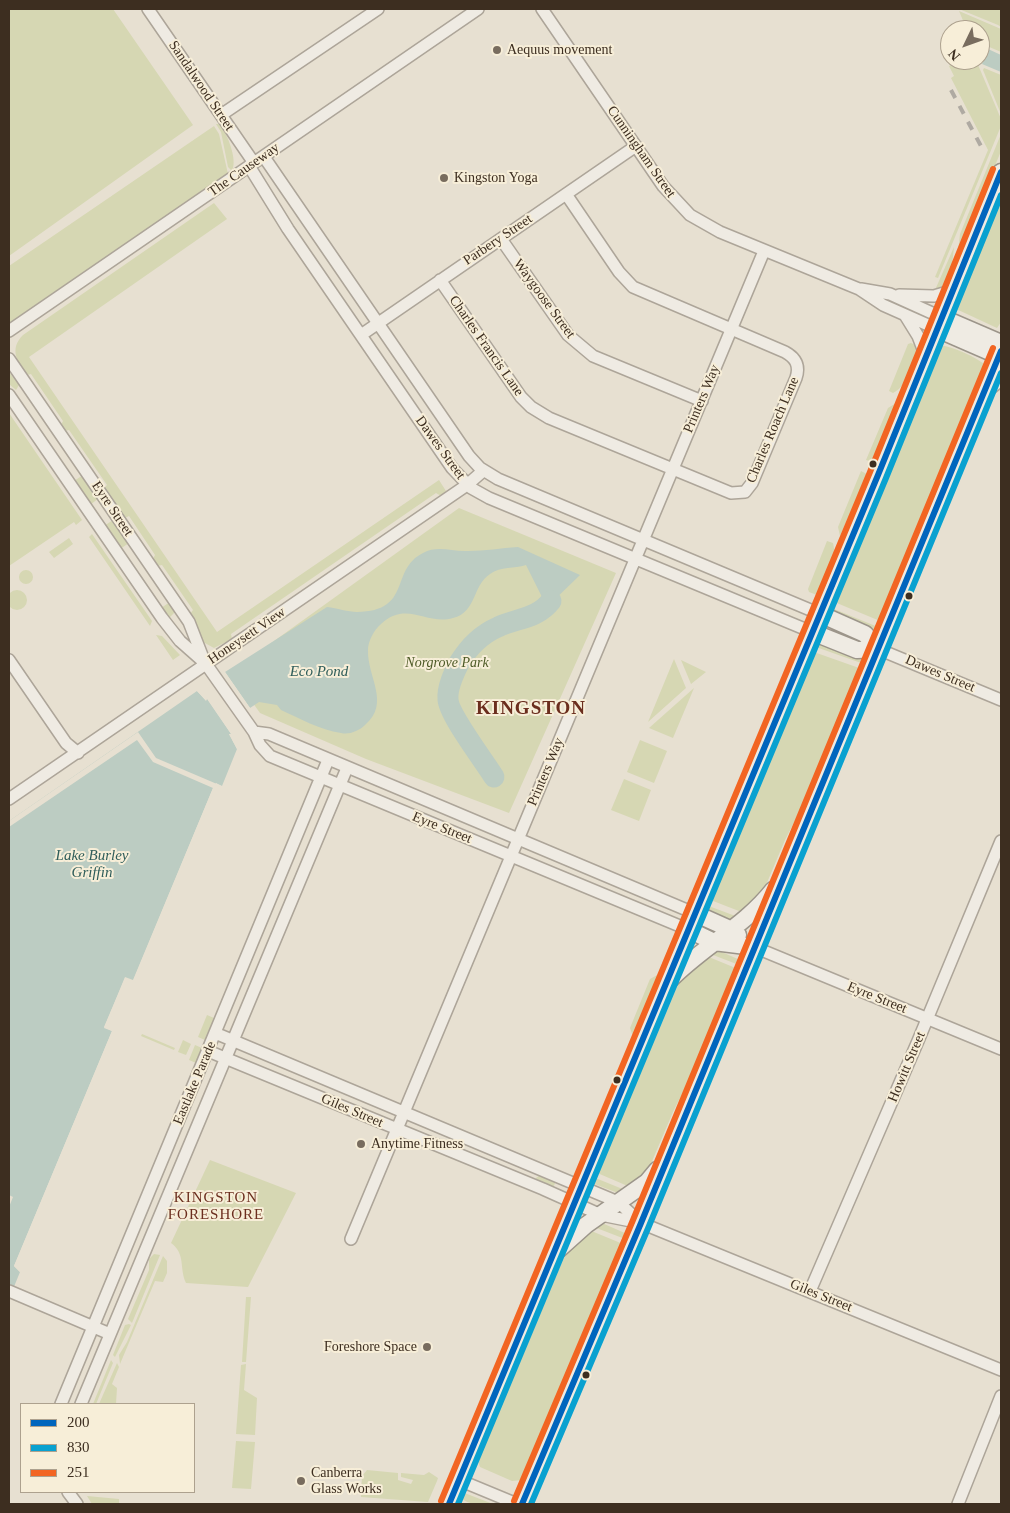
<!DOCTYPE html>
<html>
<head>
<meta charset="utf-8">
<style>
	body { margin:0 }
	#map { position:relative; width:1010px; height:1513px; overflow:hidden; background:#e7e0d1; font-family:"Times New Roman",serif }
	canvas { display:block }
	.frame { position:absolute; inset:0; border:10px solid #3d2e20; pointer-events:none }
	.legend { position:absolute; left:20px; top:1403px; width:175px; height:90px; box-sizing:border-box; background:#f7eed8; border:1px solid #ada18e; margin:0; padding:6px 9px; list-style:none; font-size:15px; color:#3d2e20 }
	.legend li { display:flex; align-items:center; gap:10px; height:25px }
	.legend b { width:25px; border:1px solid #ada18e }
	.north { position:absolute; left:940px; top:20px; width:50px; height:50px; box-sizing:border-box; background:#f7eed8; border:1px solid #ada18e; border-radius:50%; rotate:228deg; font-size:14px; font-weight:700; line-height:20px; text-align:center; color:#3d2e20 }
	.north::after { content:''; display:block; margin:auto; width:18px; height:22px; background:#786c5e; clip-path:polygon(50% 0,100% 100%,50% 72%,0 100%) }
</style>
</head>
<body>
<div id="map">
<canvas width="1010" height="1513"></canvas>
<div class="frame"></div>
<ul class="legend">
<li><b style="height:6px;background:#0065bd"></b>200</li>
<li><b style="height:6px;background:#09a1d0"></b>830</li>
<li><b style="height:6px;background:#f26522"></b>251</li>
</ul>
<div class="north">N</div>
</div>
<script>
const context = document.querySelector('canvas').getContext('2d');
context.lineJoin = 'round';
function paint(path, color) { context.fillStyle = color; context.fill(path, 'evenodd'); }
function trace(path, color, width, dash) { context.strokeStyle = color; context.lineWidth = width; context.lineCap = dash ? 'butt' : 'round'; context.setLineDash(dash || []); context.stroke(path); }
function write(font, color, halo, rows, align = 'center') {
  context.font = font + ' "Times New Roman",serif'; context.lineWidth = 4; context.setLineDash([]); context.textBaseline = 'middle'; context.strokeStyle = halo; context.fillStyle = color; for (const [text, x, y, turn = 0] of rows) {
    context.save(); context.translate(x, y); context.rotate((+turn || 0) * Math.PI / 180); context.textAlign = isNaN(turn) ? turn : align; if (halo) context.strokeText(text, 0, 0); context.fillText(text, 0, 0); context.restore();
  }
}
paint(new Path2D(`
	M9 9H113L193 125 9 256Z
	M959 9H1001V27L998 25Z
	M959 11 1001 29V52L987 46 980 59V30H967Z
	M960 60H976L1001 119V126L938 278 935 277 988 150 951 78 954 76 949 66Z
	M984 68 1001 75V114L983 70Z
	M216 124H220C227 134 238 159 232 171L228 167 221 132Z
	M214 126 219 134 228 174 9 324V266Z
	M1001 134V151L957 259 960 234Z
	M1001 196V322L997 328 954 308Z
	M214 203 227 219 29 357 217 632 439 480 446 491 441 496 436 493 231 634 232 639 214 648 203 642 190 614 193 610 162 565 157 566 153 559 155 555 129 516 125 518 104 488 107 485 69 430 65 431 61 425 63 421 31 374 27 375C17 362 9 349 23 335Z
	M954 247 952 265 945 288 935 290Z
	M911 343 917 346C918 362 907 386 893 393L889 391 908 344Z
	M939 345C954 347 975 356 988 367L883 619 880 621 832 601Z
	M9 372 19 385 16 390 9 384Z
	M896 403 873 462 866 460 888 408Z
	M9 413 82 520 76 525 74 522 9 566Z
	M861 471 867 474 840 536 838 527Z
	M83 475 99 498 90 505 74 481Z
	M459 508 616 573 509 813 366 759 260 713 231 672Z
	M113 520 129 543 120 549 104 526Z
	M92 534 152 621 150 626 89 537Z
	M69 538 73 544 54 558 49 552Z
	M827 541 833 543 835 554 817 595 809 592 808 589Z
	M19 577a7 7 0 1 1 14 0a7 7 0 1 1-14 0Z
	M7 600a10 10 0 1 1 20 0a10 10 0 1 1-20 0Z
	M170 602 175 612 170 617 166 616 161 608Z
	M829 607 878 627 875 629H870L829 612Z
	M156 635 162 636 180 655 173 660Z
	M817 643H823L863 660 864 664 813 646Z
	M811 651 862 669 816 779 785 840 766 885 760 896 744 913 708 899Z
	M674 659 686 688 648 722Z
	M681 660 706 672 691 684Z
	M694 688 673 738 649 728Z
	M640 740 667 751 654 783 627 772Z
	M624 779 651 790 639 821 611 810Z
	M706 905 738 917 731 921 705 910Z
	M715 949 740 960 739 965 708 953Z
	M704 955 738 969 707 1044 673 1112 650 1166 630 1187 595 1172 632 1083 656 1037 677 987 688 970Z
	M659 974 660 975 633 1037 630 1028 650 979Z
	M207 1015 214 1018 205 1040 198 1037Z
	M142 1034 175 1048 174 1050 141 1036Z
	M183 1040 191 1044 186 1055 178 1052Z
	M195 1045 202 1048 196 1063 189 1060Z
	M210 1160 296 1193 248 1287 186 1283C179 1268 186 1254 171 1243Z
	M540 1175 556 1181 553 1188 536 1181V1178Z
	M593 1177 625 1190 618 1193 592 1183Z
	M602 1223 627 1234 625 1239 594 1227Z
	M589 1230 623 1244 527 1474 522 1480 512 1481 480 1467 476 1456 488 1427 515 1374 563 1260 570 1249Z
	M154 1254 160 1255 132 1323 128 1319 149 1270V1259Z
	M163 1256 167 1261V1273L163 1282 155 1281 120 1364 119 1355 127 1342Z
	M246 1297H251L246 1362H242Z
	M129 1324 131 1325 115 1357 113 1355 125 1325Z
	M111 1360 113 1363 96 1404H93Z
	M117 1363 119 1367 112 1384 117 1388 116 1404H99Z
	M246 1364 244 1390 257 1398 255 1435 236 1434 241 1365Z
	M236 1441 255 1442 251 1489 232 1488Z
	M367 1470 398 1473V1480L411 1484 413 1480 401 1477V1473L424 1475 429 1472 438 1478 437 1481 428 1502 361 1497 362 1476Z
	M462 1492 493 1504C480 1504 468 1506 459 1496Z
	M87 1496 119 1499V1504H92Z`), '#d6d7b3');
paint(new Path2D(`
	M988 49 1001 55V72L982 64Z
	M518 547 580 575 547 607 526 565C514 569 501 566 490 574 472 586 477 612 453 618 427 626 407 600 381 624 374 630 368 641 368 650 367 677 391 703 365 725 359 731 349 735 341 733 320 730 299 718 281 710L277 705 259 702 250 708 225 672 327 607C337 608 348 612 357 612 413 611 389 570 423 553 438 545 452 552 468 551 485 551 501 548 518 547Z
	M197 691 206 700 207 698 232 735 229 734 237 749 222 786 216 783 213 788 133 981 125 978 104 1027 112 1031 14 1266 20 1272 9 1299V1207L13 1197 9 1195V821Z`), '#bcccc2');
paint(new Path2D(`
	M225 672 250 708 248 710 223 673Z
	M199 689 209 697 234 734 239 746 237 749 229 734H231L207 699 206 701 197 691Z
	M138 732 156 758 224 787 217 786 216 789 136 982 133 983 127 981 108 1026 115 1032 17 1266 22 1274 14 1266 112 1031 104 1028 125 977 133 980 213 788 153 762 137 740 9 827V821Z`), '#e7e0d1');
trace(new Path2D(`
	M494 777C485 762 448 714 448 699 447 687 454 673 459 663 468 648 482 634 498 627 517 618 537 619 551 601`), '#bcccc2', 21);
const street = new Path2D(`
	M148 9 254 163
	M542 9 663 186 690 215 720 232 859 289 883 305 937 329
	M221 115 378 9
	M264 157 469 456 480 468 498 479 820 614
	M249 166 288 229 452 468 471 488 489 498 812 632
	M501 239 568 335 593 356 702 401
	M440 280 521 397 531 407 549 418 731 493 745 492 752 483 796 378C800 366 796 358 785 352L633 287 619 272 566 194
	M861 289 890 294 943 318
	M899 295 934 296 954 290
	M905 315 918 336 926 357
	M9 331 478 9
	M361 335 636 146
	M9 359 189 622 205 663
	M985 393 1001 380
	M9 395 162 618 180 641 206 664 254 732 260 745 270 756 687 929
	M878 649 1001 700
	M9 660 66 743 78 753
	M254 732 269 734 694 913
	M9 799 467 485 483 471
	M754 947 1001 1049
	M215 1033 618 1202 640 1222
	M208 1051 543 1189 601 1215 641 1223 1001 1370
	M351 1239 764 251
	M9 1291 110 1334
	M810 1291 918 1041 1001 841
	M61 1404 328 760
	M81 1404 347 768
	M459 1480 517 1504
	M68 1492 77 1504
	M958 1504 1001 1396`);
const secondary = new Path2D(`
	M943 318 1001 343
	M937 329 999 356
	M812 632 857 650 878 649 865 634 820 614
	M694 913 732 930 738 935
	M687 929 714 942 754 947
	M670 980C702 947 745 926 773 890
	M557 1251 586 1225 647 1182 657 1170
	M449 1504 625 1082 687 929 878 475 1001 172
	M522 1504 641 1223 1001 351`);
trace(street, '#ada599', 14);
trace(secondary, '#9c958a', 19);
trace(street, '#efebe3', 11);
trace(secondary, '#efebe3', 16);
trace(new Path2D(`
	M951 90 982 148`), '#afaaa2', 4, [9, 9]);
trace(new Path2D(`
	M449 1504 878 475 1001 172
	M522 1504 641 1223 1001 351`), '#0065bd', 6);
trace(new Path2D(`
	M458 1504 886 478 1001 195
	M531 1504 649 1226 1001 373`), '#09a1d0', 6);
trace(new Path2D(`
	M441 1501 870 472 993 169
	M514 1501 633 1220 993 348`), '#f26522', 6);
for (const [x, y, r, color] of [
	[497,50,5,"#786c5e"],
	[444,178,5,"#786c5e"],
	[873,464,4.5,"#3d2e20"],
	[909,596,4.5,"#3d2e20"],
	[617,1080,4.5,"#3d2e20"],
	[361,1144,5,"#786c5e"],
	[427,1347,5,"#786c5e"],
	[586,1375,4.5,"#3d2e20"],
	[301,1481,5,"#786c5e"]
]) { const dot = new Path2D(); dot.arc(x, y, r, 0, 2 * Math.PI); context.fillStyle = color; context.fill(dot); trace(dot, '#f7eed8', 2); }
write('14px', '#3d2e20', '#f7eed8', [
	["Aequus movement",507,50],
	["Kingston Yoga",454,178],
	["Anytime Fitness",371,1144],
	["Foreshore Space",417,1347,"right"],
	["Canberra",311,1473],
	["Glass Works",311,1489]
], 'left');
write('14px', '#3d2e20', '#f7eed8', [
	["Sandalwood Street",201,86,56],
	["Cunningham Street",641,152,55],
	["The Causeway",244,170,-35],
	["Parbery Street",498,240,-34],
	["Waygoose Street",544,299,54],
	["Charles Francis Lane",486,346,55],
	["Printers Way",702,399,-67],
	["Charles Roach Lane",773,430,-67],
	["Dawes Street",440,448,54],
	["Eyre Street",112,509,56],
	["Honeysett View",247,636,-34],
	["Dawes Street",940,674,23],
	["Printers Way",546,772,-67],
	["Eyre Street",442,828,22],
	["Eyre Street",877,998,22],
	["Howitt Street",907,1067,-67],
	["Eastlake Parade",195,1083,-67],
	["Giles Street",352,1111,23],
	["Giles Street",821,1296,22]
]);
write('italic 14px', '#4d5a26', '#f7eed8', [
	["Norgrove Park",447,663]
]);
write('italic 15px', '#2f5d5a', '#f7eed8', [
	["Eco Pond",319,672],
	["Lake Burley",92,856],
	["Griffin",92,873]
]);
context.letterSpacing = '1px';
write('15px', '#6b2e1e', '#f7eed8', [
	["KINGSTON",216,1198],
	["FORESHORE",216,1215]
]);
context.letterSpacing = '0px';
context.letterSpacing = '1px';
write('bold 19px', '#6b2e1e', '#f7eed8', [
	["KINGSTON",531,709]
]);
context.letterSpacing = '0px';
</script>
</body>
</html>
